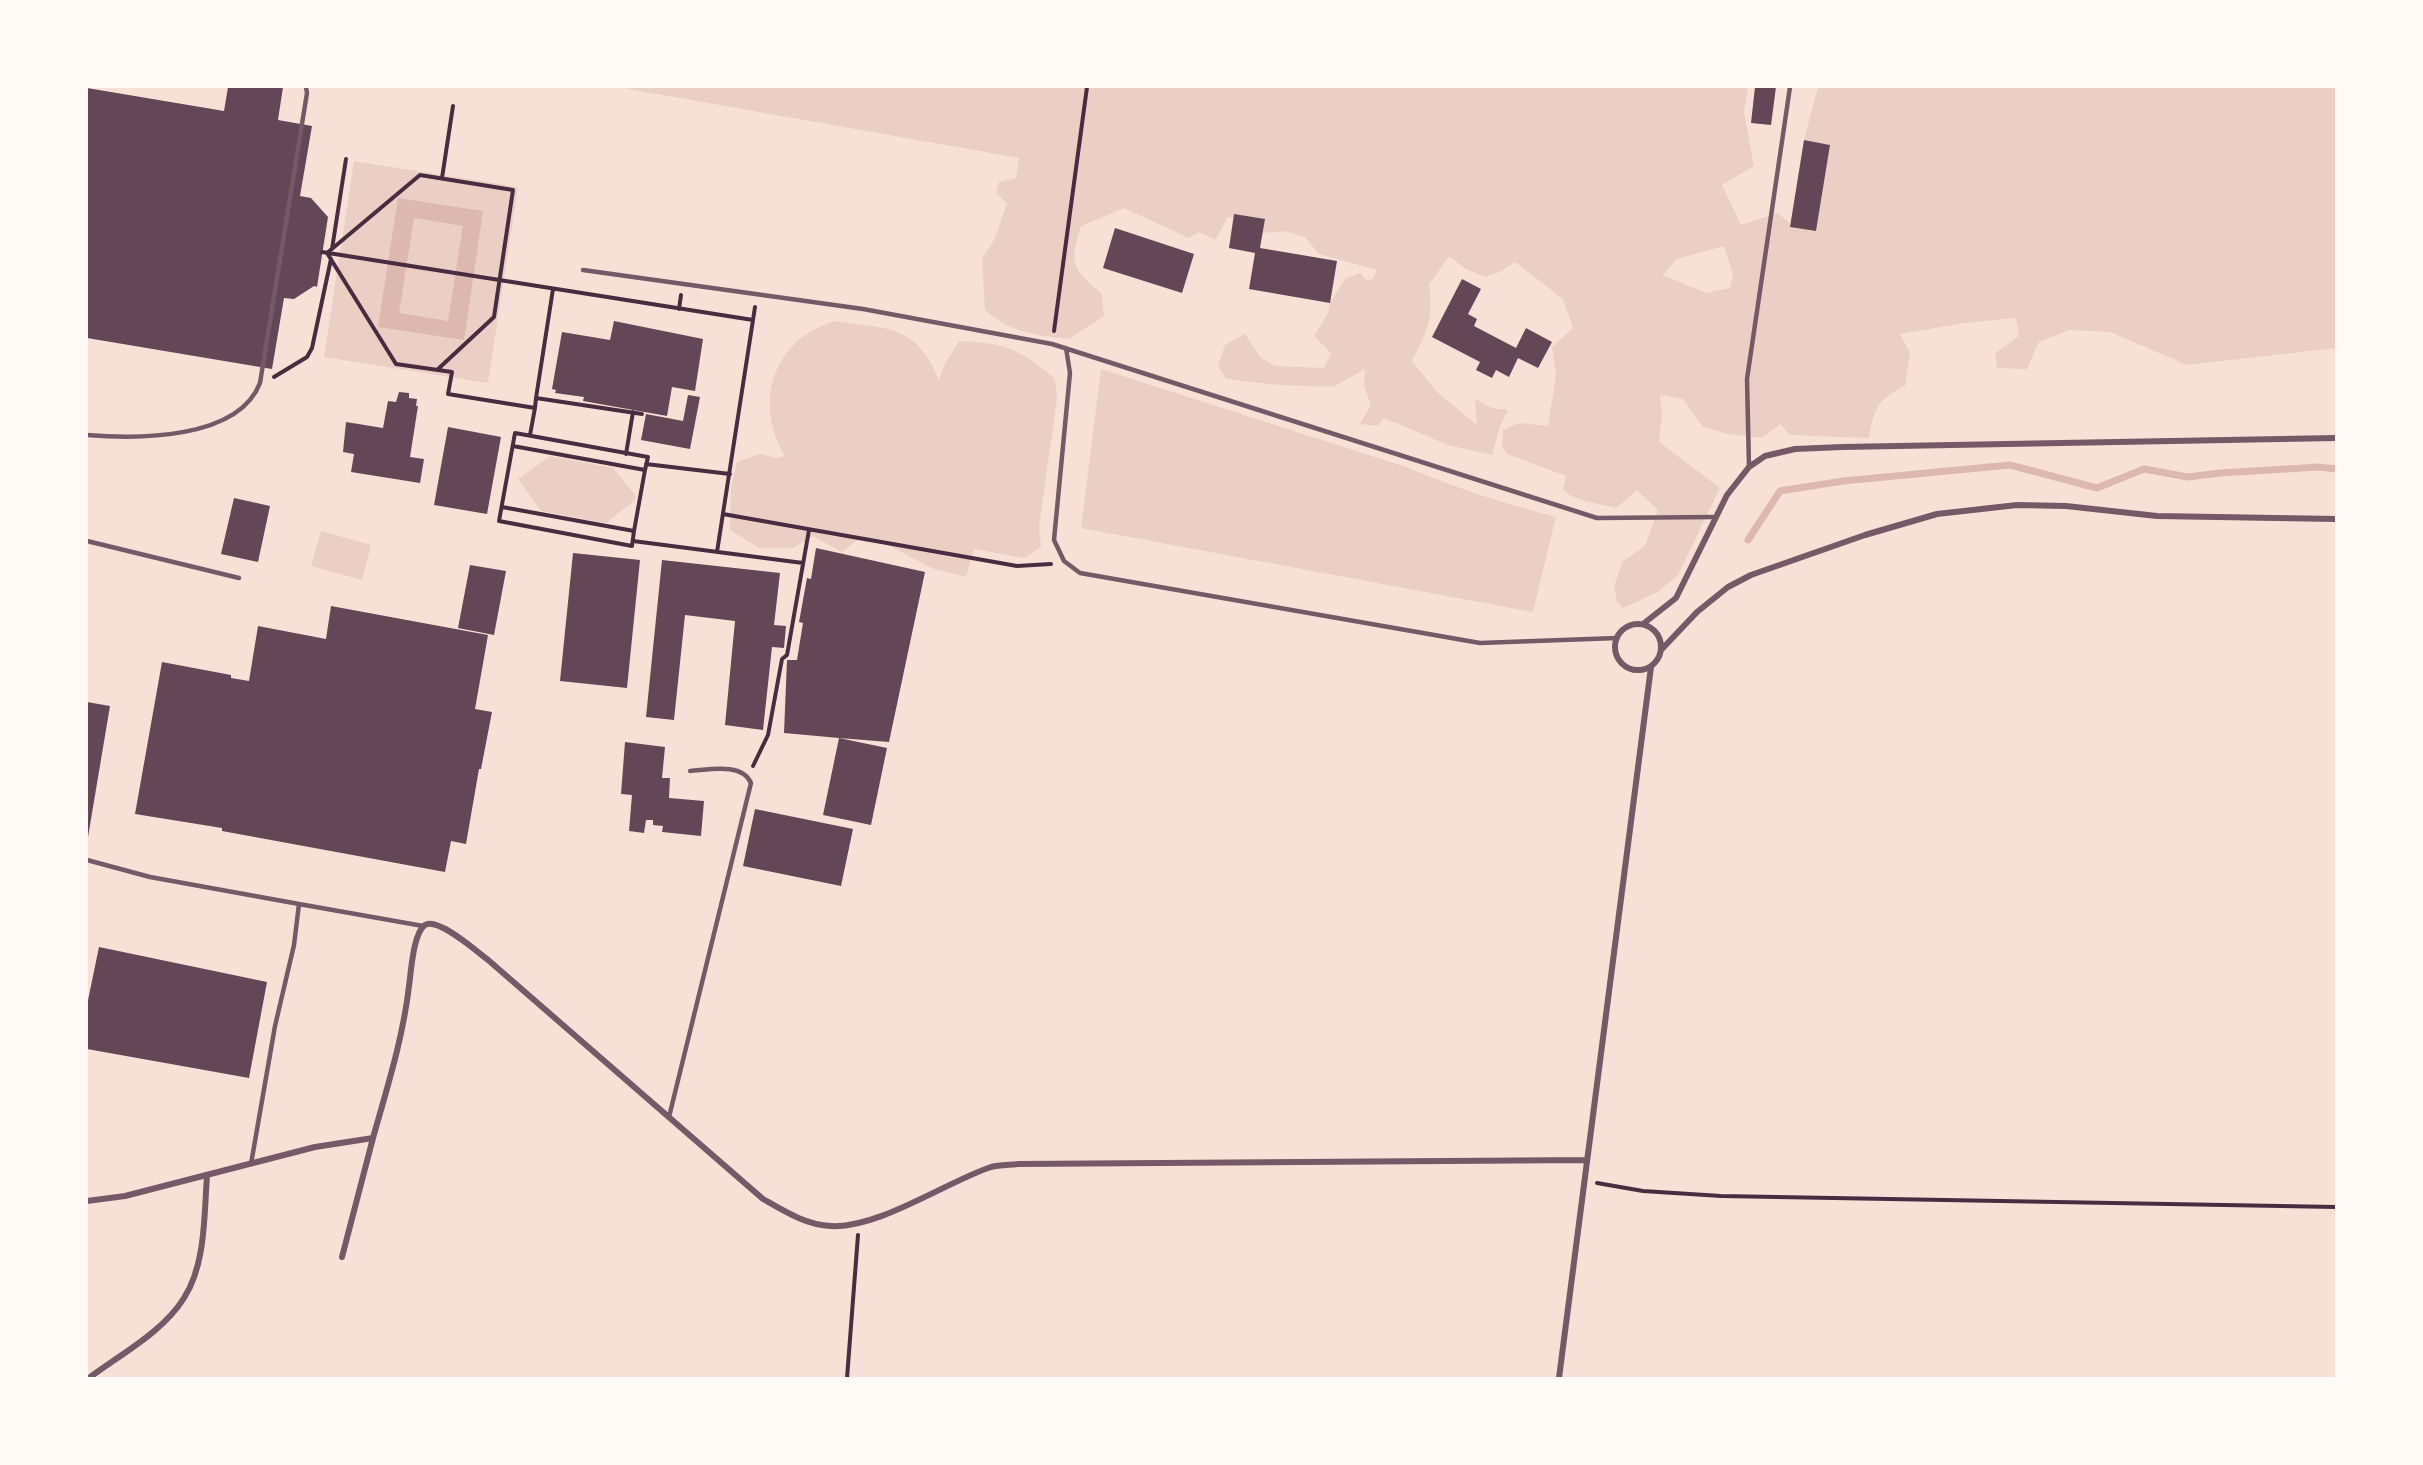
<!DOCTYPE html>
<html>
<head>
<meta charset="utf-8">
<style>
	body { margin:0 }
	#map { position:relative; width:2423px; height:1465px; overflow:hidden; background:#f7e1d7; font-family:"Sofia Sans Condensed",sans-serif }
	canvas { display:block }
	.frame { position:absolute; inset:0; border:88px solid #fffaf5; pointer-events:none }
</style>
</head>
<body>
<div id="map">
<canvas width="2423" height="1465"></canvas>
<div class="frame"></div>
</div>
<script>
const context = document.querySelector('canvas').getContext('2d');
context.lineJoin = 'round';
function paint(path, color) { context.fillStyle = color; context.fill(path, 'evenodd'); }
function trace(path, color, width, dash) { context.strokeStyle = color; context.lineWidth = width; context.lineCap = dash ? 'butt' : 'round'; context.setLineDash(dash || []); context.stroke(path); }
paint(new Path2D(`
	M618 87H1748L1744 112 1754 166 1722 185 1741 225 1778 213 1795 228 1816 231 1830 145 1804 140 1818 87H2336V348L2187 365 2110 332 2069 330 2039 342 2027 369 1997 368 1995 353 2019 336 2016 318 1965 323 1900 334 1910 353 1905 386C1877 400 1874 408 1869 438L1790 435 1780 424 1762 438 1728 434 1703 427 1683 399 1660 395 1662 416 1659 442 1720 488 1678 575 1656 593 1623 608 1617 602 1614 586 1623 561 1645 546 1658 510 1637 490 1616 508 1585 501 1571 496 1563 490 1566 476 1507 454 1502 446 1503 430 1519 423 1548 426 1556 375 1552 347 1573 328 1563 299 1515 262 1500 272 1485 277 1466 269 1449 256 1429 285C1434 318 1427 332 1412 361L1438 393 1477 425 1475 399 1493 408 1508 410 1500 426 1492 455 1448 445 1384 418 1378 426 1360 424 1371 405 1364 386 1365 369 1333 387 1279 385 1226 379 1218 366 1225 345 1245 334 1260 357 1275 366 1324 368 1331 353 1314 336 1328 313 1330 303 1345 279 1360 273 1366 280 1373 279 1377 270 1319 254 1305 237 1284 231 1262 233 1245 217H1228L1215 240 1199 232 1189 238 1124 208 1081 226C1069 263 1072 269 1102 294L1104 316 1069 339C1038 336 1009 332 985 310L982 259 994 240 1007 204 996 192 999 182 1016 178 1019 158ZM1724 246 1733 274 1730 288 1706 293 1663 275 1677 259Z
	M354 161 518 187 488 383 324 357Z
	M835 321C890 330 915 323 939 380L945 364 959 341C1003 342 1023 350 1055 379L1057 399 1039 527 1041 547 1024 558 974 549 966 577 934 569 884 543 857 540 842 552 813 536 793 548H759L730 530 731 488 737 462 760 454 777 458 785 456C753 402 773 339 835 321Z
	M1101 369 1406 467C1454 487 1505 504 1556 517L1533 612 1081 528Z
	M550 456 613 468 636 496 635 500 606 523 541 511 518 479Z
	M321 531 371 545 362 580 311 566Z`), '#ebcfc5');
paint(new Path2D(`
	M398 198 483 211 464 340 378 327ZM414 218 463 226 448 321 399 313Z`), '#dcb8b0');
trace(new Path2D(`
	M1748 540 1780 491 1843 481 2010 465 2097 488 2144 469 2188 477 2220 473 2319 467 2336 469`), '#dcb8b0', 7);
paint(new Path2D(`
	M228 87H283L278 120 312 126 300 196 311 198 328 217 317 287 314 286 294 299 284 298 272 369 87 338V88L224 111Z
	M1755 87H1776L1771 125 1751 123Z
	M1804 140 1830 145 1816 231 1790 227Z
	M1234 214 1265 219 1260 248 1337 261 1330 303 1249 289 1255 253 1229 248Z
	M1115 228 1194 254 1182 293 1103 268Z
	M1462 279 1481 289 1468 314 1477 319 1474 326 1516 348 1526 328 1552 342 1538 368 1518 358 1509 377 1496 370 1492 378 1476 370 1480 362 1432 337Z
	M614 321 703 339 695 391 672 387 667 416 583 401 584 397 555 393 556 390 552 389 562 332 610 340Z
	M399 392 409 393V398L417 399 416 406H418L410 457 424 459 420 483 351 472 354 454 343 452 346 422 383 428 388 401 396 402Z
	M688 395 700 397 690 449 641 440 646 414 683 421Z
	M448 427 501 437 487 514 434 505Z
	M234 498 270 506 258 562 221 554Z
	M816 548 925 572 889 742 839 738 887 748 871 825 823 815 839 738 784 733 787 660H797L803 623 799 622 807 578 811 579Z
	M573 553 640 560 627 688 560 681Z
	M662 560 780 573 774 625 786 626 784 648 772 647 763 730 725 725 735 621 685 615 674 720 646 717Z
	M470 565 506 571 494 635 458 628Z
	M331 606 488 635 475 709 492 712 481 769H479L466 844 451 841 445 872 222 831V828L135 814 162 662 231 675V678L249 681 258 626 326 639Z
	M87 702 110 706 88 837H87Z
	M625 742 665 747 662 778H670L669 798 704 801 701 836 662 832 663 826 653 825V820H646L644 833 629 831 632 795 621 794Z
	M755 809 853 829 841 886 743 866Z
	M99 947 267 982 249 1078 87 1049V1005Z`), '#644757');
trace(new Path2D(`
	M442 178 453 106
	M332 249 346 159
	M322 252 753 320 755 307
	M679 309 681 295
	M1054 331 1087 87
	M437 370 494 317 513 190 420 175 327 253 396 364 452 372 448 394 535 408 536 398 642 414
	M274 377 307 357 312 348 331 259
	M536 398 553 289
	M530 435 535 408
	M626 454 633 412
	M646 464 730 474
	M502 507 634 531 645 470 513 446
	M723 514 1017 566 1051 564
	M634 531 632 546 499 521 515 433 648 457 645 470
	M633 541 803 563
	M717 552 753 320
	M753 766 768 735 782 659 787 655 809 530
	M1597 1183 1643 1191 1721 1196 2336 1207
	M847 1378 858 1235`), '#4a2c40', 4);
trace(new Path2D(`
	M583 270 863 309 1052 344 1597 518 1716 517
	M1066 348 1070 373 1054 540 1064 561 1080 573 1480 643 1617 638
	M87 435C137 439 238 440 260 383L307 93 306 87
	M1749 467 1747 379 1790 87
	M87 541 239 578
	M87 860 150 877 299 904
	M669 1117 751 783C742 762 708 770 690 771
	M251 1164 275 1026 294 945 299 904 423 926`), '#755966', 4.5);
trace(new Path2D(`
	M1615 647a23 23 0 1 1 46 0a23 23 0 1 1-46 0Z
	M1643 624 1676 598 1727 495 1749 467 1765 456 1795 449 1842 447 2336 438
	M1662 649 1697 612 1728 587 1751 575 1865 535 1937 514 2017 505 2066 506 2157 516 2336 519
	M87 1201 125 1196 315 1147 373 1138C387 1088 403 1038 409 986 411 973 413 933 425 925 438 917 476 951 487 959L763 1199C784 1211 806 1225 831 1226 878 1229 946 1182 991 1167 999 1165 1010 1165 1018 1164L1587 1160
	M342 1257 373 1138
	M89 1378C121 1354 163 1332 184 1298 206 1264 204 1214 207 1176
	M1559 1378 1651 667`), '#755966', 6);
</script>
</body>
</html>
